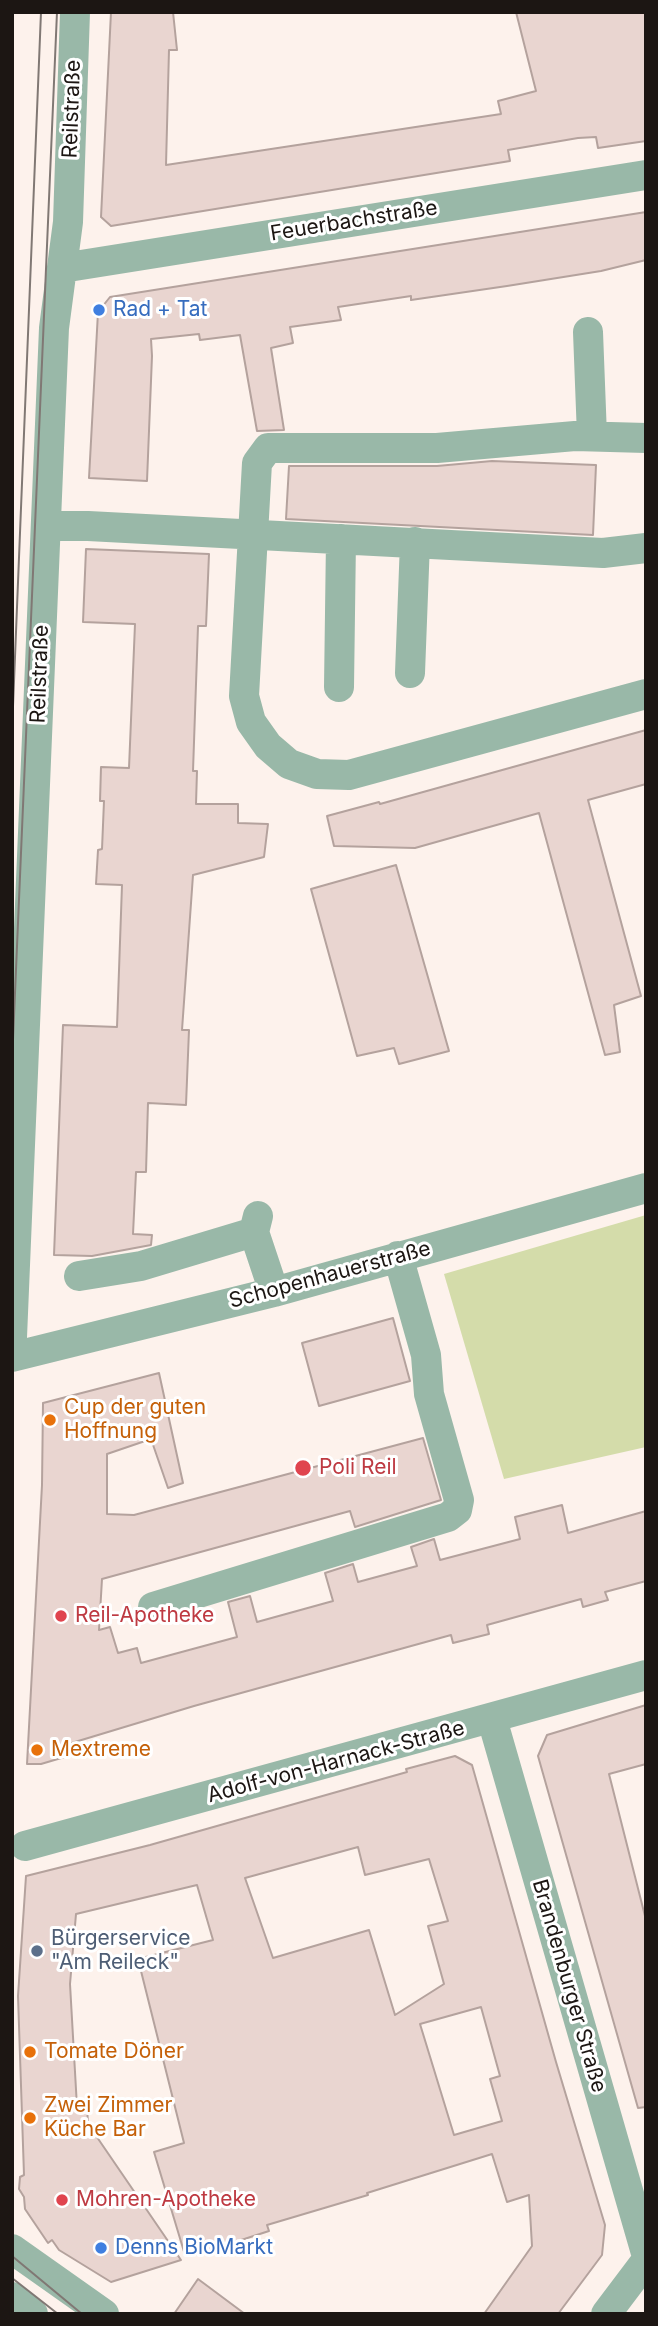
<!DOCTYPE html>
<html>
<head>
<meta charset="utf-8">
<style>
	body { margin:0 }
	#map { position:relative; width:658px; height:2326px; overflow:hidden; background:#fdf2ec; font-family:Inter,sans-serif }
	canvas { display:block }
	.frame { position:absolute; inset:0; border:14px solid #1c1613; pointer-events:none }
</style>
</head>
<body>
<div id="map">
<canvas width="658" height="2326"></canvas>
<div class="frame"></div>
</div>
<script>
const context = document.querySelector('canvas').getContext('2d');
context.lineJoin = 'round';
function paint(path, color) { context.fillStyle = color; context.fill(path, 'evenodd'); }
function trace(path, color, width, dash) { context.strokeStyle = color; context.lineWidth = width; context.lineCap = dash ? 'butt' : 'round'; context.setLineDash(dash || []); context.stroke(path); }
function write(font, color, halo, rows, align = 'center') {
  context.font = font + ' Inter,sans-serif'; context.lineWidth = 6; context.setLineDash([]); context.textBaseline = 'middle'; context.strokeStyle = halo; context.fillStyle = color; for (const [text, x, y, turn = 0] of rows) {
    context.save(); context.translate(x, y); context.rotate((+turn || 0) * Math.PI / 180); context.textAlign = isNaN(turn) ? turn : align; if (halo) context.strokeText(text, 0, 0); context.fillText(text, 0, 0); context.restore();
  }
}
paint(new Path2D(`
	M646 1215V1447L504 1479 444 1274Z`), '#d4dcaa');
const building = new Path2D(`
	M111 12H173L177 50H169L166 165 501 114 498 101 536 91 516 12H646V141L598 148 596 137 578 138 508 150 510 161 111 226 101 217Z
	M646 212V260L601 271 507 286 411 300V296L338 307 341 320 290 327 293 343 271 348 284 430 257 431 240 335 200 340 199 334 151 339 152 356 147 481 89 478 98 312 110 297Z
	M492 461 596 465 593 535 286 519 289 466H437Z
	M86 549 209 554 206 626H198L193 771H197L196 804H238V823L268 824 264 857 193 875 182 1030H189L186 1105 148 1103 146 1172H136L133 1234 152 1235 151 1245 92 1256 54 1255 63 1025 117 1027 122 885 96 884 98 850 102 849 104 801H100L101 767 129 768 135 624 83 622Z
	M646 730V784L588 800 641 996 614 1005 620 1052 605 1055 539 813 415 848 334 846 327 816 379 802 380 804Z
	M396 865 449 1051 399 1064 394 1048 357 1056 311 889Z
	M393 1318 410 1381 319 1406 302 1343Z
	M159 1373 183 1483 168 1488 151 1439 107 1454V1514L134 1515 423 1438 441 1500 355 1527 350 1511 102 1579 99 1630 110 1627 118 1653 137 1648 141 1663 237 1637 228 1602 250 1596 257 1622 333 1601 325 1573 353 1564 358 1582 417 1566 411 1547 434 1539 440 1560 520 1539 515 1517 562 1505 568 1533 646 1511V1581L605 1592 608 1600 583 1607 581 1599 487 1625 489 1634 453 1643 451 1635 194 1706 65 1745 68 1756 41 1764H27L42 1485 43 1403Z
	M646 1705V1764L609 1774 646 1920V2107L638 2108 538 1756 547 1735Z
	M455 1756 472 1765 556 2062 605 2225 602 2255 558 2314H484L532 2246 529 2195 507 2202 492 2154 367 2193 368 2195 267 2225 269 2231 195 2255H185L154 2152 184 2143 138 1959 213 1940 197 1885 76 1914 70 1984 77 2107H87L88 2124 181 2260 111 2282 59 2250 52 2240 48 2243 25 2209 24 2197 19 2189 20 2177 24 2175 18 1996 26 1876 150 1845 407 1772 406 1769ZM358 1847 365 1875 429 1859 448 1921 428 1926 444 1984 395 2015 369 1930 273 1958 245 1878ZM481 2007 500 2076 490 2079 502 2121 454 2135 420 2024Z
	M198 2279 245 2314H174Z`);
paint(building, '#e9d5d0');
trace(building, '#b4a29d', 2);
trace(new Path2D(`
	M62 268 646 175
	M588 332 592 436
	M646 438 575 436 437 448H268L257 463 244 696 251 722 268 746 289 764 317 774 349 775 646 694
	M46 526H88L603 553 646 548
	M410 673 415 542
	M339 687 341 539
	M258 1216 254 1232 274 1292
	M79 1276 141 1266 254 1232
	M12 1337 54 328 68 222 75 12
	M12 1357 274 1292 646 1188
	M153 1607 448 1517 457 1510 459 1500 429 1394 426 1355 398 1256
	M492 1719 646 2253
	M25 1846 646 1675
	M12 2249 104 2314
	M12 2297 33 2314
	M606 2314 646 2261`), '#99b8a8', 30);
trace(new Path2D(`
	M12 731 41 12
	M12 1063 57 12
	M12 2256 82 2314
	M12 2278 58 2314`), '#807874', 2);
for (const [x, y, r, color] of [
	[99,310,7,"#3f7fe0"],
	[50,1420,7,"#e8710a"],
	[303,1468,9,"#e0444e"],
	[61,1616,7,"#e0444e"],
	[37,1750,7,"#e8710a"],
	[37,1951,7,"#5c6f8a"],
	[30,2052,7,"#e8710a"],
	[30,2118,7,"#e8710a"],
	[62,2200,7,"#e0444e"],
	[101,2248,7,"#3f7fe0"]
]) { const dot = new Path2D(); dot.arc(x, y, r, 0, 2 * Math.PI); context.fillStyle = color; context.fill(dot); trace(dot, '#fff', 2.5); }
write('21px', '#1c1613', '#fff', [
	["Reilstraße",72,109,-88],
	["Feuerbachstraße",354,221,-9],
	["Reilstraße",40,674,-88],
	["Schopenhauerstraße",330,1275,-15],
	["Adolf-von-Harnack-Straße",336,1762,-15],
	["Brandenburger Straße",569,1986,74]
]);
write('21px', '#366cbe', '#fff', [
	["Rad + Tat",113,310],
	["Denns BioMarkt",115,2248]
], 'left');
write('21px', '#c56008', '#fff', [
	["Cup der guten",64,1408],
	["Hoffnung",64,1432],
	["Mextreme",51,1750],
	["Tomate Döner",44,2052],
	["Zwei Zimmer",44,2106],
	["Küche Bar",44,2130]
], 'left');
write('21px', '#be3a42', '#fff', [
	["Poli Reil",319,1468],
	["Reil-Apotheke",75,1616],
	["Mohren-Apotheke",76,2200]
], 'left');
write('21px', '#4e5e75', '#fff', [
	["Bürgerservice",51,1939],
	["\"Am Reileck\"",51,1963]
], 'left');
</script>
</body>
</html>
